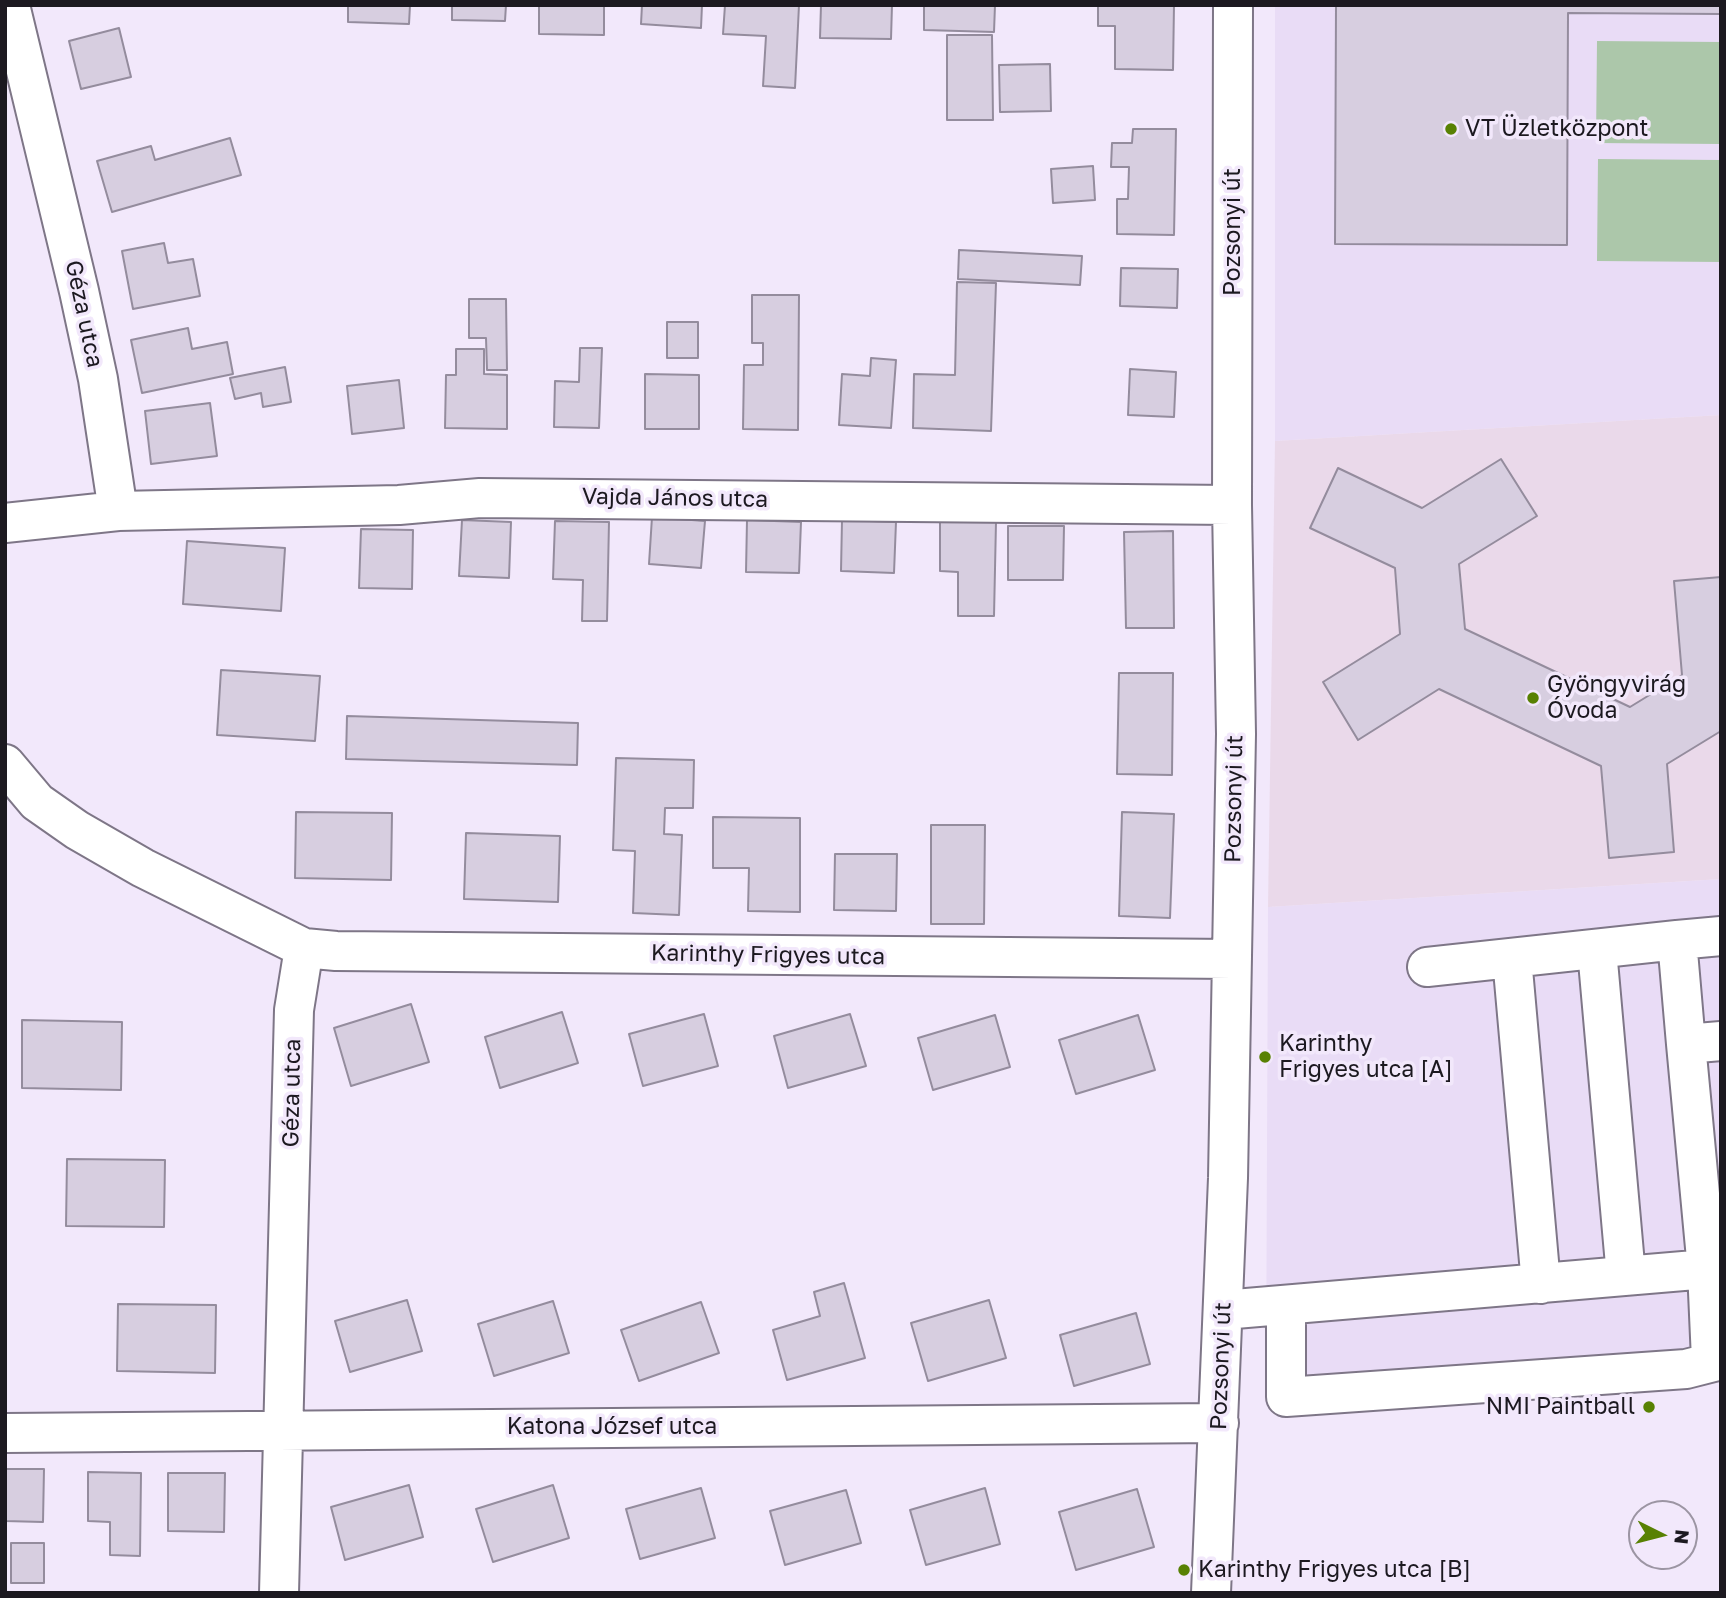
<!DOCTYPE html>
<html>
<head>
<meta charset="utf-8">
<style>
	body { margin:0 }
	#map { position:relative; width:1726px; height:1598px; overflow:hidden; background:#f2e8fb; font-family:"Golos Text",sans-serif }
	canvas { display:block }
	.frame { position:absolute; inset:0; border:7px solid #1c1920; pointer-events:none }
	.north { position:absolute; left:1628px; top:1500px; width:70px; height:70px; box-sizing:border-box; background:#f2e8fb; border:2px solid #9c95a3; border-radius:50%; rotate:96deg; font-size:19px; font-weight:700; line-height:28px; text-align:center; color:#1c1920 }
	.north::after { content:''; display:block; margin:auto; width:24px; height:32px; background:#588103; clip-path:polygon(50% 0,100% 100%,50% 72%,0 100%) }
</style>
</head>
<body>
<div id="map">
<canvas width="1726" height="1598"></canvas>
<div class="frame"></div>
<div class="north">N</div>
</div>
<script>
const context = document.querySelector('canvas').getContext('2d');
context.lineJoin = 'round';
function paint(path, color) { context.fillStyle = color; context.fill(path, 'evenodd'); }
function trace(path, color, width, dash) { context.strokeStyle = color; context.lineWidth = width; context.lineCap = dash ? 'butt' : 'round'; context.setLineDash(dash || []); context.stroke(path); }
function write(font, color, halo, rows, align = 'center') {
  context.font = font + ' "Golos Text",sans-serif'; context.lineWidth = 7; context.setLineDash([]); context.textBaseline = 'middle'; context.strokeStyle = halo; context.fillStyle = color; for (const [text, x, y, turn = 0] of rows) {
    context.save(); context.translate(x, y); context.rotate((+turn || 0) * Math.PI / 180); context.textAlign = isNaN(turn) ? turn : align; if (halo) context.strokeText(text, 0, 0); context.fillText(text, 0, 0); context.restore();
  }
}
paint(new Path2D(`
	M1275 5H1721V415L1275 441Z
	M1721 879V1354L1266 1388 1268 907Z`), '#e9dcf6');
paint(new Path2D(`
	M1721 415V879L1268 907 1275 441Z`), '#ead9ea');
paint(new Path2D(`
	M1597 41 1721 42V144L1596 143Z
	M1598 159 1721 160V262L1597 261Z`), '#acc7aa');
const building = new Path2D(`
	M348 5H410L409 24 348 22Z
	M452 5H506L505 21 452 20Z
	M539 5H604V35L539 34Z
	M642 5H702L701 28 641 24Z
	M725 5H799L795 88 763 86 766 36 723 34Z
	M821 5H892L891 39 820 38Z
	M924 5H995L994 32 924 30Z
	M1098 5H1174L1173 70 1115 69V26H1098Z
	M1336 5H1721V14L1568 13 1567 245 1335 244Z
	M119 28 131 77 81 89 69 41Z
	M947 35H992L993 120H947Z
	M1050 64 1051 111 1000 112 999 65Z
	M1133 129H1176L1174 235 1117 234V199H1128L1129 167H1111L1112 143H1132Z
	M230 138 241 175 112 212 97 161 151 146 155 160Z
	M1093 166 1095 200 1053 203 1051 169Z
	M164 243 168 263 193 259 200 296 133 309 122 251Z
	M959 250 1082 256 1080 285 958 279Z
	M1121 268 1178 269 1177 308 1120 306Z
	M957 282 996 283 991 431 913 428 914 374 955 375Z
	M752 295H799L798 430 743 429 744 365H763V343H752Z
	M469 299H506L507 370H487L486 338H469Z
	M667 322H698V358H667Z
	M188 328 192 349 227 342 233 374 142 393 131 340Z
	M580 348H602L599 428 554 427 555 381 579 382Z
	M456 349H484V374L507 375V429L445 428 446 375H456Z
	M871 358 896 360 891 428 839 425 842 374 870 376Z
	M285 367 291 402 263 407 261 393 235 399 230 378Z
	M1130 369 1176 372 1174 417 1128 415Z
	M645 374 699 375V429H645Z
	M399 380 404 428 352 434 347 386Z
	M210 403 217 456 151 464 145 411Z
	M1501 459 1537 516 1459 564 1465 629 1630 707 1682 675 1674 581 1721 577V731L1667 764 1674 852 1609 858 1601 766 1439 689 1358 740 1323 682 1400 634 1395 568 1310 528 1338 468 1422 508Z
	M652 517 705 521 701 568 649 564Z
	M462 520 511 522 509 578 459 576Z
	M747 520 801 522 799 573 746 572Z
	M842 520 896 522 894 573 841 571Z
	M555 521 609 522 607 621H582L583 580 553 579Z
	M940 521 996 522 994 616H958V572L940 571Z
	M1008 526H1064L1063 580H1008Z
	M361 529 413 530 412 589 359 588Z
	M1173 531 1174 628H1126L1124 532Z
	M187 541 285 548 281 611 183 604Z
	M221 670 320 676 315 741 217 735Z
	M1119 673H1173L1172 775 1117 774Z
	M347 716 578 723 577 765 346 759Z
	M616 758 694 760 693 808H665L664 834 682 835 679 915 633 913 635 851 613 850Z
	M296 812 392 813 391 880 295 878Z
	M1122 812 1174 814 1170 918 1119 916Z
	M713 817 800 818V912L748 911 749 868H713Z
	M931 825H985L984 924H931Z
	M466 833 560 836 558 902 464 899Z
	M835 854H897L896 911 834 910Z
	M411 1004 429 1062 351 1086 334 1028Z
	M562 1012 578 1063 500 1088 485 1037Z
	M704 1014 718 1066 643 1086 629 1034Z
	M850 1014 866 1066 788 1088 774 1036Z
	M995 1015 1010 1067 933 1090 918 1038Z
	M1138 1015 1155 1070 1076 1094 1059 1040Z
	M22 1020 122 1022 121 1090 22 1088Z
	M67 1159 165 1160 164 1227 66 1226Z
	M844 1283 865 1358 787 1380 773 1330 820 1316 814 1292Z
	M407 1300 422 1351 350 1372 335 1321Z
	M989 1300 1006 1358 928 1381 911 1323Z
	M553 1301 569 1353 494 1376 478 1324Z
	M701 1302 719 1353 639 1381 621 1330Z
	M118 1304 216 1305 215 1373 117 1371Z
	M1136 1313 1150 1364 1074 1386 1060 1335Z
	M5 1469H44L43 1522 5 1521Z
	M88 1472 141 1473 140 1556 110 1555V1522L88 1521Z
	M168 1473H225L224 1532 168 1531Z
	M409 1485 423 1537 345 1560 331 1507Z
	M553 1485 569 1538 493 1562 476 1509Z
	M701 1488 715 1538 640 1559 626 1509Z
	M985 1488 1000 1544 926 1565 910 1510Z
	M1137 1489 1154 1547 1076 1570 1059 1512Z
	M846 1490 861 1543 785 1565 770 1511Z
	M11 1543H44V1583H11Z`);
paint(building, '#d7cee0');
trace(building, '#948c9d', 2);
const minor = new Path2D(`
	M10 5 79 291 98 379 118 511
	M5 523 118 511 399 505 480 498 1232 505
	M5 764 37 802 77 830 143 868 304 948 336 951 1232 959
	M1597 950 1626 1276
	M1512 958 1541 1284
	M1427 967 1677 940
	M1686 1044 1677 940 1721 936
	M1286 1307V1397L1686 1369 1721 1360
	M1223 1310 1707 1269
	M1711 1360 1707 1269 1686 1044 1721 1041
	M5 1433 1219 1423
	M279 1593 294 1010 304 948
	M1211 1593 1228 1178 1236 734 1232 505 1233 5`);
trace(minor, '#7e7687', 42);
trace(minor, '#fff', 38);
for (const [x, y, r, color] of [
	[1451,129,7,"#588103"],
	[1533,698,7,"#588103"],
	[1265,1057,7,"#588103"],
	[1649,1407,7,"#588103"],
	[1184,1570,7,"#588103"]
]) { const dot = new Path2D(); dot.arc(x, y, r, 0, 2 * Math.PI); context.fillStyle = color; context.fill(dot); trace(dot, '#f2e8fb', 2.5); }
write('23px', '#1c1920', '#f2e8fb', [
	["VT Üzletközpont",1465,129],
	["Gyöngyvirág",1547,685],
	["Óvoda",1547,711],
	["Karinthy",1279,1044],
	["Frigyes utca [A]",1279,1070],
	["NMI Paintball",1635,1407,"right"],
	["Karinthy Frigyes utca [B]",1198,1570]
], 'left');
write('23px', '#1c1920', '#f2e8fb', [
	["Pozsonyi út",1233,232,-90],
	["Géza utca",84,314,78],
	["Vajda János utca",675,498,1],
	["Pozsonyi út",1234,799,-89],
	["Karinthy Frigyes utca",768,955,1],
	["Géza utca",292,1093,-89],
	["Pozsonyi út",1221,1366,-88],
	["Katona József utca",612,1427]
]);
</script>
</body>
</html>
